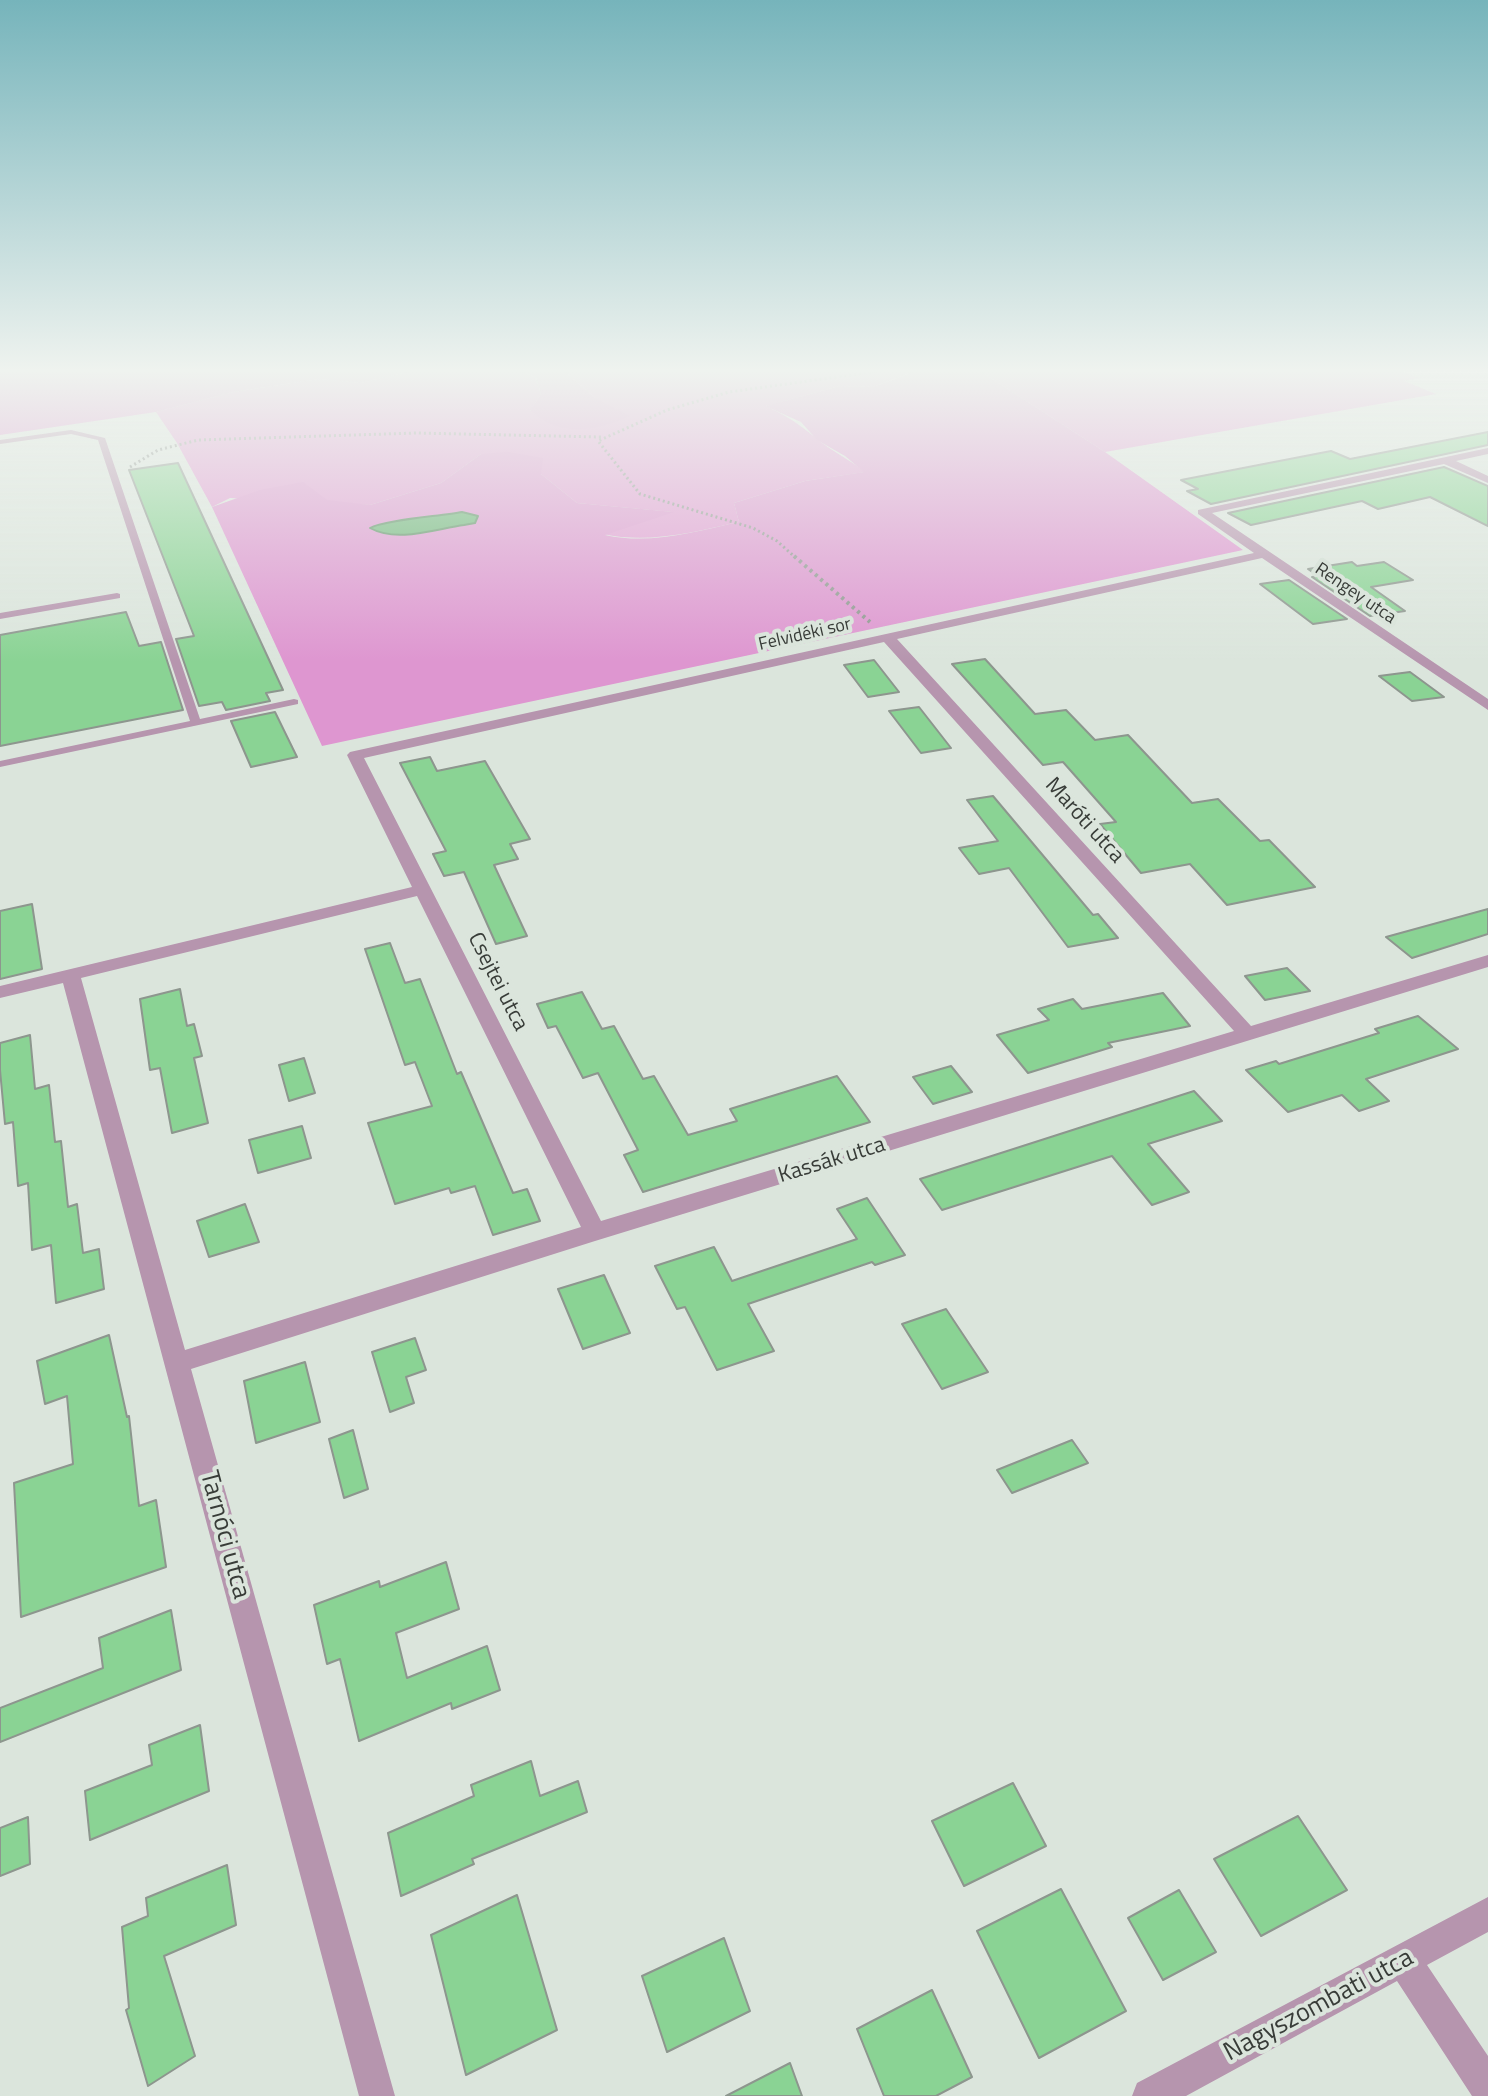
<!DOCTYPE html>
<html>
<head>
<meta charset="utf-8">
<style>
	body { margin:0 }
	canvas { display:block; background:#dbe5dc }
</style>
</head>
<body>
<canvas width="1488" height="2096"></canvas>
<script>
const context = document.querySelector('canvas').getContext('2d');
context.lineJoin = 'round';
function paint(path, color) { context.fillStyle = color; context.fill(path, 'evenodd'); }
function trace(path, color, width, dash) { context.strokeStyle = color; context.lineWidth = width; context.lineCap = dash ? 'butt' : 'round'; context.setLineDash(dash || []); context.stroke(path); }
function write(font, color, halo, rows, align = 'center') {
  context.font = font + ' "Titillium Web",sans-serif'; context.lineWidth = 8; context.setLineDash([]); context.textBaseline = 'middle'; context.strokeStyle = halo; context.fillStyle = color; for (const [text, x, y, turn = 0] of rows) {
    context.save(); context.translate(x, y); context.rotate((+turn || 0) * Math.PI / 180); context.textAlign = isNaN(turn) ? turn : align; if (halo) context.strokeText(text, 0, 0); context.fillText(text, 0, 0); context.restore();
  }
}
paint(new Path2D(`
	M421 369H513L535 377 541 394 530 411 595 398 562 369H909L912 372 873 387 840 386 766 406C790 418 796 422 816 438 831 451 849 459 865 472L805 481 734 503 739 522C694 532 649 544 603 534L672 512 577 503 541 474 481 454 441 483 370 505 230 498 212 507 177 443 156 412 233 392 319 379 360 383Z
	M977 369H1396L1419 378 1404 381 1436 394 1105 452Z`), '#e29bd3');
paint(new Path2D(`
	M0 369H421L360 383 319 379 233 392 156 412 0 435Z
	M513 369H562L595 398 630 416C596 431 559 438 530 410L541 394 536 377Z
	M909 369H977L1105 452 1243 550 322 746 212 507 260 490 303 482 327 500 370 505 441 483 481 454 508 452 543 458 541 474 577 503 674 512 605 535C650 545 694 532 739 522L734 503 805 481 864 472 845 456 817 440 801 422 765 406 840 386 873 387 911 373Z`), '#de96d0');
const water = new Path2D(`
	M462 512 478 516 475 523 464 525C435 529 397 543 370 528 383 520 442 516 462 512Z`);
paint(water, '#6cb577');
trace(water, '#5c9164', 2);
const building = new Path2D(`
	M1488 432V445L1211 504 1187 491 1198 489 1181 480 1331 451 1350 459Z
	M178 463 283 690 266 693 270 701 226 710 222 702 199 706 176 639 194 636 129 470Z
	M1444 467 1488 486V526L1430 497 1378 509 1362 501 1251 525 1228 513Z
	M1352 562 1357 566 1384 562 1413 580 1371 587 1405 611 1370 616 1312 577 1318 576 1308 569Z
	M1289 580 1347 619 1313 624 1260 584Z
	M126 612 139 646 161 642 183 710 0 746V635Z
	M985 659 1035 714 1066 710 1095 740 1128 735 1192 803 1218 799 1260 841 1269 840 1315 887 1227 905 1190 864 1141 873 1100 824 1116 822 1063 762 1043 765 952 664Z
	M874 660 899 692 868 697 844 665Z
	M1410 672 1444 697 1412 701 1379 676Z
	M919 707 951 748 921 753 889 711Z
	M275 712 297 757 251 767 231 721Z
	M430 757 437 771 485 761 530 839 510 844 518 859 494 865 527 936 496 944 464 872 444 876 433 854 446 851 400 763Z
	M993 796 1093 915 1098 914 1118 938 1068 947 1009 868 979 874 959 848 998 841 967 800Z
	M32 904 42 969 0 979V911Z
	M1488 909V934L1412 958 1386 937Z
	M390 943 405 983 420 979 457 1074 461 1072 513 1193 527 1189 540 1221 493 1235 475 1186 451 1193 449 1188 395 1204 368 1123 432 1106 415 1062 405 1065 365 949Z
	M1287 968 1310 991 1265 1000 1245 976Z
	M180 989 187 1026 194 1024 202 1056 194 1058 208 1123 172 1133 160 1068 150 1070 140 999Z
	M582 992 602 1029 614 1026 643 1079 654 1076 688 1135 737 1121 730 1109 837 1076 870 1122 643 1192 624 1155 638 1150 598 1073 583 1078 556 1026 548 1028 537 1004Z
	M1163 993 1190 1026 1108 1043 1112 1047 1028 1073 997 1035 1049 1020 1038 1009 1073 999 1082 1009Z
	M1418 1016 1458 1049 1366 1079 1389 1101 1359 1111 1342 1095 1288 1112 1246 1070 1276 1061 1279 1064 1379 1033 1375 1029Z
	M30 1035 35 1089 49 1085 55 1142 61 1141 68 1207 77 1204 83 1253 99 1249 104 1289 56 1303 51 1245 32 1250 28 1183 18 1186 13 1122 5 1124 0 1070V1043Z
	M304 1058 315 1093 289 1101 279 1065Z
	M951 1066 972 1092 933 1104 913 1077Z
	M1194 1091 1222 1121 1148 1144 1189 1192 1152 1205 1112 1156 942 1210 920 1179Z
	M302 1126 311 1158 258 1173 249 1140Z
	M867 1198 905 1255 875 1265 872 1262 748 1304 774 1351 717 1370 685 1307 677 1309 655 1266 714 1247 732 1281 857 1239 837 1209Z
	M245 1204 259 1242 209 1257 197 1221Z
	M604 1275 630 1333 583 1349 558 1289Z
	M946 1309 988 1372 942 1389 902 1324Z
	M109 1335 127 1417 129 1416 139 1506 156 1500 166 1567 21 1617 14 1483 73 1464 67 1396 45 1404 37 1361Z
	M415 1338 426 1370 406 1377 414 1403 390 1412 372 1352Z
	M305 1362 320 1422 256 1443 244 1381Z
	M353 1430 368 1489 344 1498 329 1439Z
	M1072 1440 1088 1463 1012 1493 997 1470Z
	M446 1562 459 1609 396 1633 407 1678 487 1646 500 1690 452 1709 451 1703 359 1741 340 1659 327 1664 314 1605 379 1581 380 1587Z
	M171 1610 181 1670 0 1742V1708L103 1668 99 1638Z
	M200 1725 209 1791 90 1840 85 1791 152 1765 149 1745Z
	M531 1761 540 1796 578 1781 587 1812 472 1859 474 1864 401 1896 388 1833 474 1796 471 1785Z
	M1013 1783 1046 1846 964 1886 932 1821Z
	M1298 1816 1347 1890 1261 1936 1214 1859Z
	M28 1817 30 1864 0 1876V1828Z
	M227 1865 236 1925 164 1956 195 2056 148 2086 126 2010 129 2008 122 1927 148 1916 146 1898Z
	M1061 1889 1126 2011 1039 2058 977 1931Z
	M1179 1890 1216 1952 1163 1980 1128 1918Z
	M517 1895 557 2030 466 2075 431 1935Z
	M724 1938 750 2011 667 2052 642 1976Z
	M932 1990 972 2077 936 2096H884L857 2029Z
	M790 2063 802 2096H726Z`);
paint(building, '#8ad394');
trace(building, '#8d968e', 2);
trace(new Path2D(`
	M130 467 158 450 198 440 416 433 601 437
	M796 558 777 541 753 528 640 494 598 441 667 410 729 392 894 369`), '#909791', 3, [2, 3]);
trace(new Path2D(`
	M794 556 870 622`), '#909791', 4, [3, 4]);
paint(new Path2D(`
	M71 430 105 438 200 719 294 699 298 700V704L0 767V761L190 721 98 440 71 434 0 444V440Z
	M117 593 120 594V598L0 619V613Z`), '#b695ae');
paint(new Path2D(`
	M1488 448V454L1456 461 1488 476V483L1444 464 1212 513 1488 699V710L1262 558 897 639 1251 1026 1488 955V967L595 1241 191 1369 395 2096H359L63 983 0 998V986L412 887 347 755 350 752 1254 553 1198 514V510ZM884 642 1234 1031 601 1221 364 758ZM417 896 581 1227 185 1350 81 978Z
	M1488 1897V1932L1427 1965 1488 2056V2096H1472L1397 1981 1186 2096H1132L1137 2083Z`), '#b695ae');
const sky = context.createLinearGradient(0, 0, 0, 662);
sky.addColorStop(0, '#76b4bb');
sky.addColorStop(0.56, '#eff3ef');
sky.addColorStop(1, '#eff3ef00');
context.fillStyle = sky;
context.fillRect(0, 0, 1488, 662);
write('18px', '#383c38', '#dbe5dc', [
	["Rengey utca",1355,594,34],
	["Felvidéki sor",805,635,-13]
]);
write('22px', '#383c38', '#dbe5dc', [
	["Maróti utca",1084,821,48],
	["Csejtei utca",497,982,63],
	["Kassák utca",832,1161,-17]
]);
write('26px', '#383c38', '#dbe5dc', [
	["Tarnóci utca",224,1535,75],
	["Nagyszombati utca",1319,2006,-28]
]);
</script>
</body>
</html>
